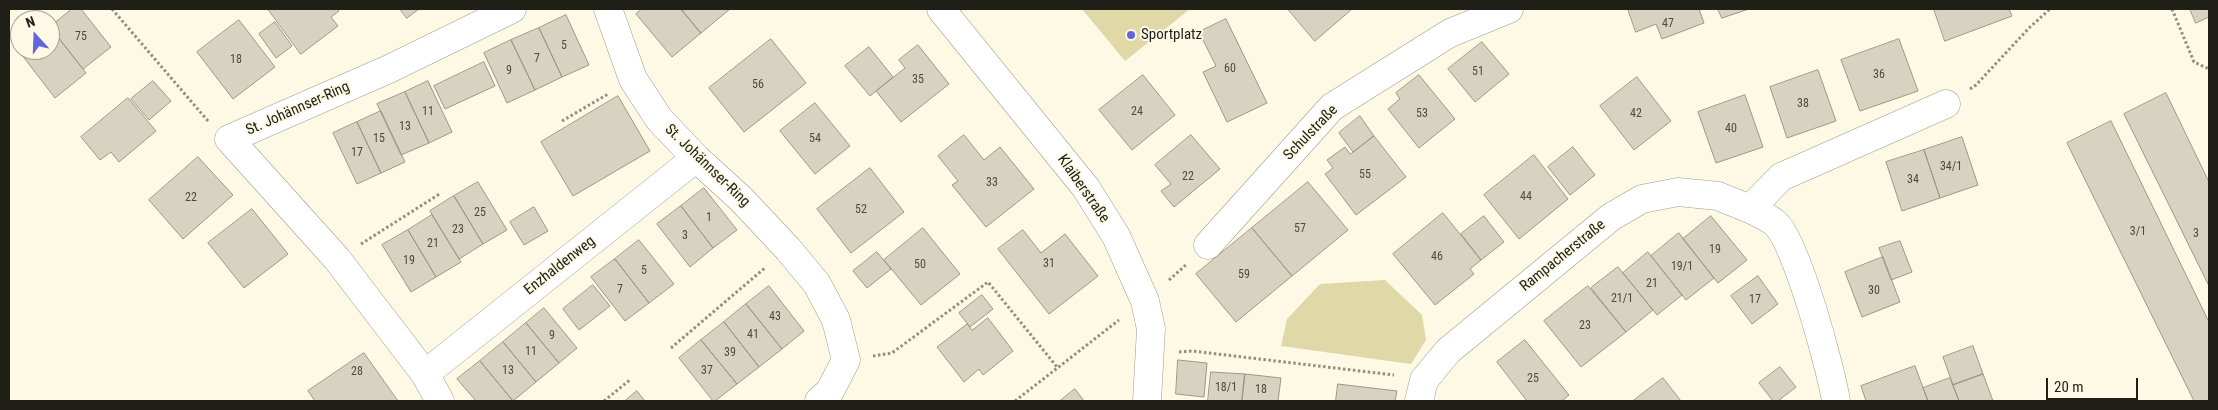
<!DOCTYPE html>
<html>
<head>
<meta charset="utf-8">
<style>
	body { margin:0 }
	#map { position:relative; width:2218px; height:410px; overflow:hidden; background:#fdf9e5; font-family:"Roboto Condensed",sans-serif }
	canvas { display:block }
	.frame { position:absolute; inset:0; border:10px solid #1f1e17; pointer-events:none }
	.north { position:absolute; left:10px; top:10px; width:50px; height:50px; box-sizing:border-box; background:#fdf9e5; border:1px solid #a4a193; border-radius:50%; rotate:340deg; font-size:14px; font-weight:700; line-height:20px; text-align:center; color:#1f1e17 }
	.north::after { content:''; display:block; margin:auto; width:18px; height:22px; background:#6365de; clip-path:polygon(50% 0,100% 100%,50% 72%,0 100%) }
	.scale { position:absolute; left:2046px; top:378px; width:92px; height:22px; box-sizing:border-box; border:2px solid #1f1e17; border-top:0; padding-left:6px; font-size:15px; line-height:18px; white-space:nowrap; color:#1f1e17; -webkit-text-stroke:4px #fdf9e5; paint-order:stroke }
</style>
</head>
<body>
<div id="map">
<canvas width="2218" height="410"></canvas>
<div class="frame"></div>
<div class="north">N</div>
<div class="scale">20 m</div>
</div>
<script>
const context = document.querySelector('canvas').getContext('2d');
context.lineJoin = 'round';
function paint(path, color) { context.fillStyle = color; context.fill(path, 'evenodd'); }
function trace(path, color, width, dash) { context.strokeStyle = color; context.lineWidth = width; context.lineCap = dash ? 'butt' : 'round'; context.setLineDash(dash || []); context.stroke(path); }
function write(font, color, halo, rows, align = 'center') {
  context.font = font + ' "Roboto Condensed",sans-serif'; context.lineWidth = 4; context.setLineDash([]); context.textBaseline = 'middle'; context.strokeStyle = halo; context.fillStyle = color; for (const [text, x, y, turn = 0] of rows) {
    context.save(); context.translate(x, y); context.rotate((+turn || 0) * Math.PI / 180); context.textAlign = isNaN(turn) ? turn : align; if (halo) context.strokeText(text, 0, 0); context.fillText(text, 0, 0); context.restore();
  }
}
paint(new Path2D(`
	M1082 9H1190L1125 61Z
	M1385 280 1422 315 1426 340 1411 364 1281 346 1287 319 1320 284Z`), '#e1d8a8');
const building = new Path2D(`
	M72 9H81L111 47 83 69 50 27Z
	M268 9H337L339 11 331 17 338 26 301 54Z
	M400 9H419L407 18Z
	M642 9H681L701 33 672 57 636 14Z
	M681 9H730L701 33Z
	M1288 9H1352L1315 41Z
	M1628 9H1699L1704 23 1662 39 1656 24 1636 32Z
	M1718 9H1749L1722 18Z
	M1934 9H2009L2012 16 1945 41Z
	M2190 9H2209V17L2196 23Z
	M566 15 589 65 562 77 539 28Z
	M1226 19 1267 103 1227 122 1203 72 1216 66 1199 32Z
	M239 20 275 67 233 99 197 52Z
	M275 22 292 46 276 58 259 34Z
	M50 27 86 73 55 98 18 50H50Z
	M539 28 562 77 535 90 511 40Z
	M771 39 806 83 744 132 709 88Z
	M1899 39 1918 91 1860 111 1841 60Z
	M511 40 535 90 507 103 484 53Z
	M1482 42 1509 74 1475 102 1448 69Z
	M918 45 949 84 901 122 876 91 905 68 899 60Z
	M869 47 893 77 870 96 845 66Z
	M484 62 495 86 445 109 434 86Z
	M1818 70 1836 121 1787 138 1770 87Z
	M1143 75 1175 115 1132 150 1099 110Z
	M1419 75 1455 119 1419 148 1388 109 1400 99 1396 93Z
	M1637 77 1671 121 1634 150 1600 106Z
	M153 81 171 101 149 120 131 99Z
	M428 81 452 132 429 143 405 92Z
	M405 92 429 143 401 155 377 104Z
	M2166 93 2209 182V286L2124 114Z
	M1745 95 1763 147 1716 163 1698 112Z
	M618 96 650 151 573 196 541 142Z
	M128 98 156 131 119 162 111 152 100 160 81 137Z
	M815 103 850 146 815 174 780 131Z
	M381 111 405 162 381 173 357 122Z
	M1360 116 1374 136 1353 152 1339 133Z
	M2111 121 2209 322V401H2194L2067 143Z
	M357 122 381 173 357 184 333 133Z
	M964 135 984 160 1000 147 1034 189 986 227 952 185 958 181 938 156Z
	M1191 135 1220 169 1174 207 1161 191 1171 184 1155 165Z
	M1374 136 1406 177 1356 215 1325 174 1333 168 1327 160 1345 147 1350 154Z
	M1962 137 1978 185 1940 198 1924 150Z
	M1573 147 1595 175 1570 195 1548 167Z
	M1924 150 1940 198 1902 211 1886 162Z
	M1534 155 1568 199 1519 239 1484 195Z
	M198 157 233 195 183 239 149 200Z
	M870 168 904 212 851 253 817 209Z
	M478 182 507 230 483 244 454 196Z
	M1308 182 1348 230 1292 276 1252 228Z
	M704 188 737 230 713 248 681 206Z
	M454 196 483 244 459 259 430 211Z
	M681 206 713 248 690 267 657 224Z
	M534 207 548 231 524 245 510 222Z
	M252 209 288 254 244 288 208 243Z
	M1443 213 1481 260 1470 269 1474 274 1435 305 1393 254Z
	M432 215 461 262 436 277 408 230Z
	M1484 216 1504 242 1481 260 1461 234Z
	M1711 216 1747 260 1718 283 1683 239Z
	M923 228 960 274 921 305 884 260Z
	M1252 228 1292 276 1236 322 1196 274Z
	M408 230 436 277 411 292 382 245Z
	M1023 230 1041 253 1065 234 1098 276 1049 314 998 249Z
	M1679 233 1714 278 1686 300 1651 256Z
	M639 240 674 284 649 303 615 259Z
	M1900 241 1912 272 1891 280 1879 248Z
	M877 252 891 269 867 288 853 271Z
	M1648 252 1682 295 1657 315 1623 273Z
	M1883 257 1900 302 1862 317 1845 272Z
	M615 259 649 303 625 321 591 277Z
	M1618 267 1653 310 1626 332 1591 288Z
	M1758 276 1778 304 1752 324 1731 296Z
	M593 285 610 306 579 330 563 309Z
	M769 286 804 331 782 349 746 304Z
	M1588 286 1626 332 1581 367 1544 321Z
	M982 295 993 309 970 327 959 313Z
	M746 304 782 349 759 367 724 322Z
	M544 308 577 348 559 363 526 323Z
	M988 318 1013 351 983 375 979 369 964 382 937 347 967 324 972 330Z
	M724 322 759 367 737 384 701 340Z
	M526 323 559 363 536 382 503 342Z
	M701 340 737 384 715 401H713L679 358Z
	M1525 340 1569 395 1562 401H1527L1497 362Z
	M503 342 536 382 513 401 480 361Z
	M1973 346 1983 374 1953 385 1943 357Z
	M364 353 398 401H315L308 391Z
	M1178 360 1207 363 1204 397 1176 394Z
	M480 361 513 401H476L457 379Z
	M1915 366 1928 401H1866L1861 386Z
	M1780 367 1796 387 1778 401H1773L1759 383Z
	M1211 372 1245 374 1242 401H1208Z
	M1245 374 1281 378 1278 401H1242Z
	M1983 374 1993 401H1959L1953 385Z
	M1663 378 1681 401H1633Z
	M1950 378 1959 401H1928L1923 388Z
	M1338 384 1397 391 1395 401H1336Z
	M1075 389 1084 401H1060Z
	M637 391 645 401H625Z`);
paint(building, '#d7d3c0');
trace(building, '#9c9886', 1);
const minor = new Path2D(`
	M608 9 633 79 659 119 696 158 741 199 788 249 817 284 836 320 846 360 830 391 819 401
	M941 9 1086 188 1116 236 1145 301 1151 329 1147 401
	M1208 245 1332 107 1450 33 1509 9
	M425 374 696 158
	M440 401 425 374 337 259 229 139 389 69 512 9
	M1419 401 1424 380 1448 351 1611 217 1642 199 1678 192 1718 196 1750 209
	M1836 401C1831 369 1797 244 1776 224 1770 218 1758 213 1750 209L1781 177 1946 104`);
trace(minor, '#9f9c89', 29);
trace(new Path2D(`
	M112 9 208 121
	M2172 9 2194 62 2209 69
	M1970 89 1976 85 2029 28 2050 9
	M562 121 608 94
	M361 244 441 193
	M1169 280 1187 264
	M671 348 766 267
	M1179 352 1192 351 1394 375
	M873 356 892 353 988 282 1057 367
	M604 401 631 379
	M1015 401 1119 320`), '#928f81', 3, [2.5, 2.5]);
trace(minor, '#fff', 28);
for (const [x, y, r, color] of [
	[1131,35,5,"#6365de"]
]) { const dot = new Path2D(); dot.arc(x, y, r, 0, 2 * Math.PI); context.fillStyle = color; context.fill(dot); trace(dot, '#fdf9e5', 2); }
write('12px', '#4d4b41', null, [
	["47",1668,24],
	["75",81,37],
	["5",564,46],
	["7",537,59],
	["18",236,60],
	["60",1230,69],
	["9",509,71],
	["51",1478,72],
	["36",1879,75],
	["35",918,80],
	["56",758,85],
	["38",1803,104],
	["11",428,112],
	["24",1137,112],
	["53",1422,114],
	["42",1636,114],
	["13",405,127],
	["40",1731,129],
	["15",379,139],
	["54",815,139],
	["17",357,153],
	["34/1",1951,167],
	["55",1365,175],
	["22",1188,177],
	["34",1913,180],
	["33",992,183],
	["44",1526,197],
	["22",191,198],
	["52",861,210],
	["25",480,213],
	["1",709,218],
	["57",1300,229],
	["23",458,230],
	["3/1",2138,232],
	["3",2196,234],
	["3",685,236],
	["21",433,244],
	["19",1715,250],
	["46",1437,257],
	["19",409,261],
	["31",1049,264],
	["50",920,265],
	["19/1",1682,267],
	["5",644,271],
	["59",1244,275],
	["21",1652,284],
	["7",620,290],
	["30",1874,291],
	["21/1",1622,299],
	["17",1755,300],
	["43",775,317],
	["23",1585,326],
	["41",753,335],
	["9",552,336],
	["11",531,352],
	["39",730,353],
	["13",508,371],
	["37",707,371],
	["28",357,372],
	["25",1533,379],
	["18/1",1226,388],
	["18",1261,390]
]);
write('15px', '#1f1e17', '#fdf9e5', [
	["Sportplatz",1141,35]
], 'left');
write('15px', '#1f1e17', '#fdf9e5', [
	["St. Johännser-Ring",298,109,-24],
	["Schulstraße",1311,133,-46],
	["St. Johännser-Ring",707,166,44],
	["Klaiberstraße",1083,189,55],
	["Rampacherstraße",1563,256,-39],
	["Enzhaldenweg",560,266,-38]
]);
</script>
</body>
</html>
